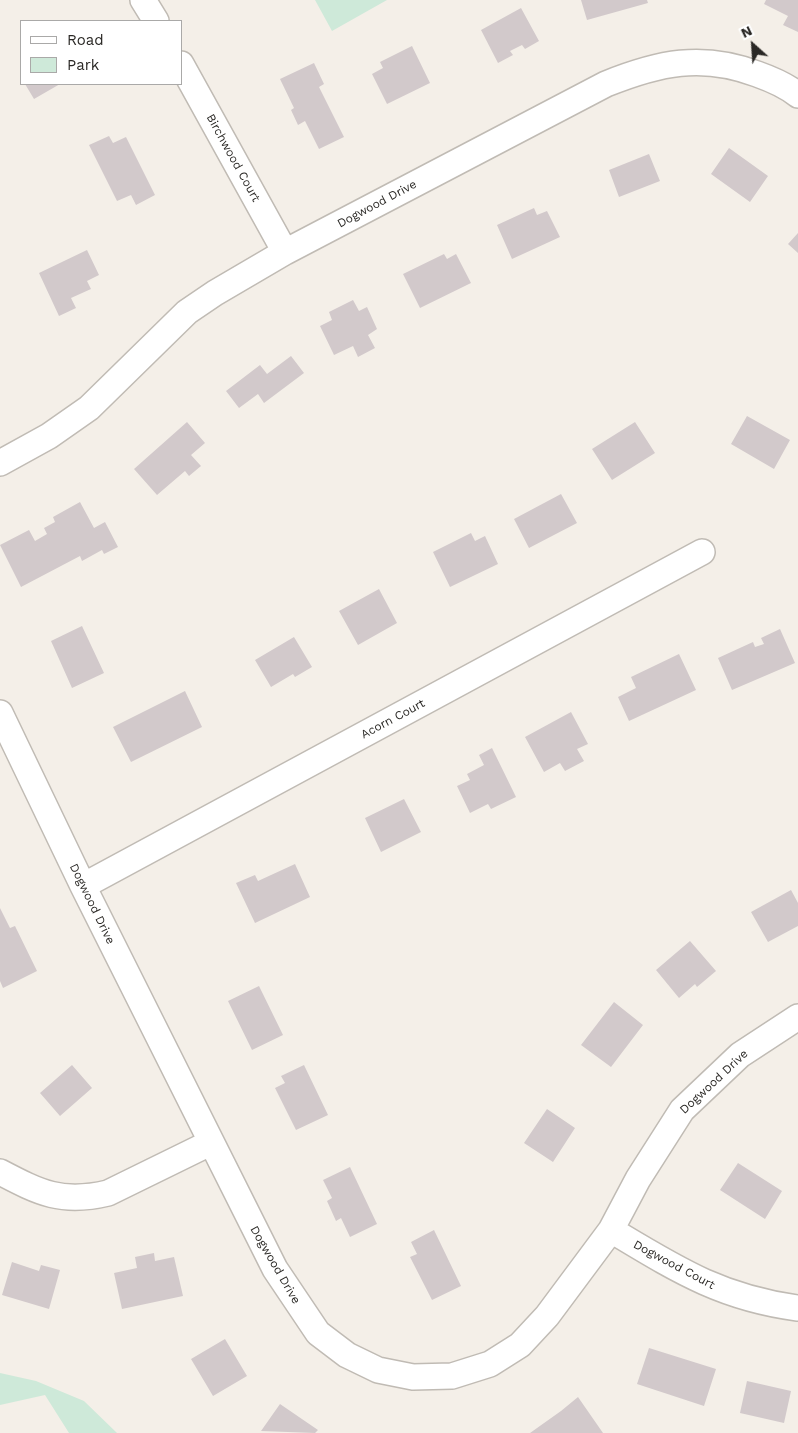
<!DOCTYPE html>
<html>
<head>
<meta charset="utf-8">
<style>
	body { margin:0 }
	#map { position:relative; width:798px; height:1433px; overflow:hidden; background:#f4efe8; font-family:"Work Sans",sans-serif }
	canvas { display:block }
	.legend { position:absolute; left:20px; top:20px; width:162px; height:65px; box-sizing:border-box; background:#fff; border:1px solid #aaa9a8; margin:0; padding:6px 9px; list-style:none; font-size:15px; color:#2a2825 }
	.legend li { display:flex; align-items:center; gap:10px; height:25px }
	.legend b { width:25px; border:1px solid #aaa9a8 }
	.north { position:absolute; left:728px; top:20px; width:50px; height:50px; -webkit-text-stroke:4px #fff; paint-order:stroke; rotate:334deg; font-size:14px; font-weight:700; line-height:20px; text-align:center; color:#2a2825 }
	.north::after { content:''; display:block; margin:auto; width:18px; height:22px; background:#2a2825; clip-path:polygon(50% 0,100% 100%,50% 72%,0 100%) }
</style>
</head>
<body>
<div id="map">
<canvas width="798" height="1433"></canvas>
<ul class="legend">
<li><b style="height:6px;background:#fff"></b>Road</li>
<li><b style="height:14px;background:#cee9d9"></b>Park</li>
</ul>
<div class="north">N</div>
</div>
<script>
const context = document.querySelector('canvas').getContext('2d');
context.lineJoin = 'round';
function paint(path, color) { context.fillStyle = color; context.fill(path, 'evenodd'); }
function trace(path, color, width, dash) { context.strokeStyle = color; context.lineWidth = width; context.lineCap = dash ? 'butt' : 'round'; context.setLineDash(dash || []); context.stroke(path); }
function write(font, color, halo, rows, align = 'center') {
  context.font = font + ' "Work Sans",sans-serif'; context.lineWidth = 4.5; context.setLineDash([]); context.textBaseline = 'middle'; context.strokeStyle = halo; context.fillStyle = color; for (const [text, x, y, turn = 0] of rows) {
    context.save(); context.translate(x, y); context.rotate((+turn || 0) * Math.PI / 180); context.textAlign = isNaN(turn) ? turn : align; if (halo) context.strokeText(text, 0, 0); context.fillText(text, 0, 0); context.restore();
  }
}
paint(new Path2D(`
	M315 0H387L332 31Z
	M0 1373 36 1381 84 1401 117 1433H69L45 1395 0 1405Z`), '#cee9d9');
paint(new Path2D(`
	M581 0H647L648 3 587 20Z
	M766 0H798V32L783 25 788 16 764 4Z
	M521 8 539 41 525 49 522 45 510 51 513 55 498 63 481 30Z
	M412 46 430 83 387 104 372 74 383 68 380 62Z
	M314 63 324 84 319 87 344 137 319 149 305 121 298 125 291 110 294 108 280 79Z
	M25 84H60L34 99Z
	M109 136 113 143 126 137 155 195 136 205 131 195 117 201 89 145Z
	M729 148 768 176 750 202 711 174Z
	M649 154 660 181 619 197 609 170Z
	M534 208 537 215 547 211 560 237 512 259 497 225Z
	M798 233V253L788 244Z
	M87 250 99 275 87 281 91 289 71 298 76 308 59 316 39 273Z
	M444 254 447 259 456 254 471 283 420 308 403 274Z
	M353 300 359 311 367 307 377 329 368 335 375 348 358 357 353 346 334 355 320 326 332 320 329 312Z
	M291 356 304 373 264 403 258 394 239 408 226 391 260 365 267 374Z
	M747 416 790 440 774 469 731 444Z
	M187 422 205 443 191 455 201 466 189 476 185 471 157 495 134 469Z
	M635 422 655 453 612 480 592 449Z
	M561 494 577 523 529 548 514 519Z
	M80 502 94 528 105 522 118 547 104 554 102 550 82 561 80 556 21 587 0 545 29 530 35 541 47 534 44 528 55 522 53 517Z
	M471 533 475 541 485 536 498 564 450 587 433 552Z
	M379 589 397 623 358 645 339 611Z
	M82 626 104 673 72 688 51 641Z
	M780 629 795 663 732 690 718 658 753 642 755 647 764 644 761 638Z
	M294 637 312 667 295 677 293 674 271 687 255 660Z
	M679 654 696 690 629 721 618 697 636 688 631 677Z
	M185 691 202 727 131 762 113 727Z
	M571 712 588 744 577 749 584 761 565 771 560 763 544 772 525 737Z
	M492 748 516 797 491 809 488 804 470 813 457 786 470 780 467 774 484 765 479 755Z
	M404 799 421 832 381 852 365 818Z
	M295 864 310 897 255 923 236 883 255 875 258 881Z
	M791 890 798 903V926L768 942 751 912Z
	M0 908 10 928 15 926 37 971 3 988 0 981Z
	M690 941 716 971 697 987 695 984 679 998 656 970Z
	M259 986 283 1035 252 1050 228 1001Z
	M614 1002 643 1025 611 1067 581 1045Z
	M72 1065 92 1088 60 1116 40 1093Z
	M304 1065 328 1115 296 1130 275 1088 285 1083 281 1076Z
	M547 1109 575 1128 553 1162 524 1143Z
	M738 1163 782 1191 765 1219 720 1190Z
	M350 1167 377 1224 350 1237 341 1218 336 1221 327 1201 332 1198 323 1180Z
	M434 1230 461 1286 432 1300 410 1257 417 1254 411 1242Z
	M154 1253 155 1261 174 1257 183 1296 122 1309 114 1273 137 1268 135 1257Z
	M12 1262 39 1271 41 1265 60 1270 49 1309 2 1295Z
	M225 1339 247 1376 213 1396 191 1359Z
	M649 1348 716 1369 704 1406 637 1384Z
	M747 1381 791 1391 784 1423 740 1413Z
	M578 1397 603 1433H530L561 1411Z
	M280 1404 318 1430 315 1433 261 1431Z`), '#d2c9cb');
const street = new Path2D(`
	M143 0 156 21
	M181 64 285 252
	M0 463 49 436 89 408 187 312 215 293 285 252 606 84C658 63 702 53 757 74 771 79 786 85 798 95
	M0 713 83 886 275 1269 318 1333 347 1355 378 1370 413 1377 452 1376 490 1364 520 1345 547 1316 611 1230 638 1179 682 1110 740 1055 798 1017
	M83 886 702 552
	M0 1172C40 1193 62 1204 108 1193L210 1143
	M611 1230C676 1269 721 1298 798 1308`);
trace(street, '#c0bbb4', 28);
trace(street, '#fff', 25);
write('12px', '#2a2825', '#fff', [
	["Birchwood Court",233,158,61],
	["Dogwood Drive",377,204,-28],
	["Acorn Court",393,719,-28],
	["Dogwood Drive",92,904,64],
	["Dogwood Drive",714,1082,-43],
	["Dogwood Drive",275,1265,60],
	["Dogwood Court",674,1265,28]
]);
</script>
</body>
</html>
